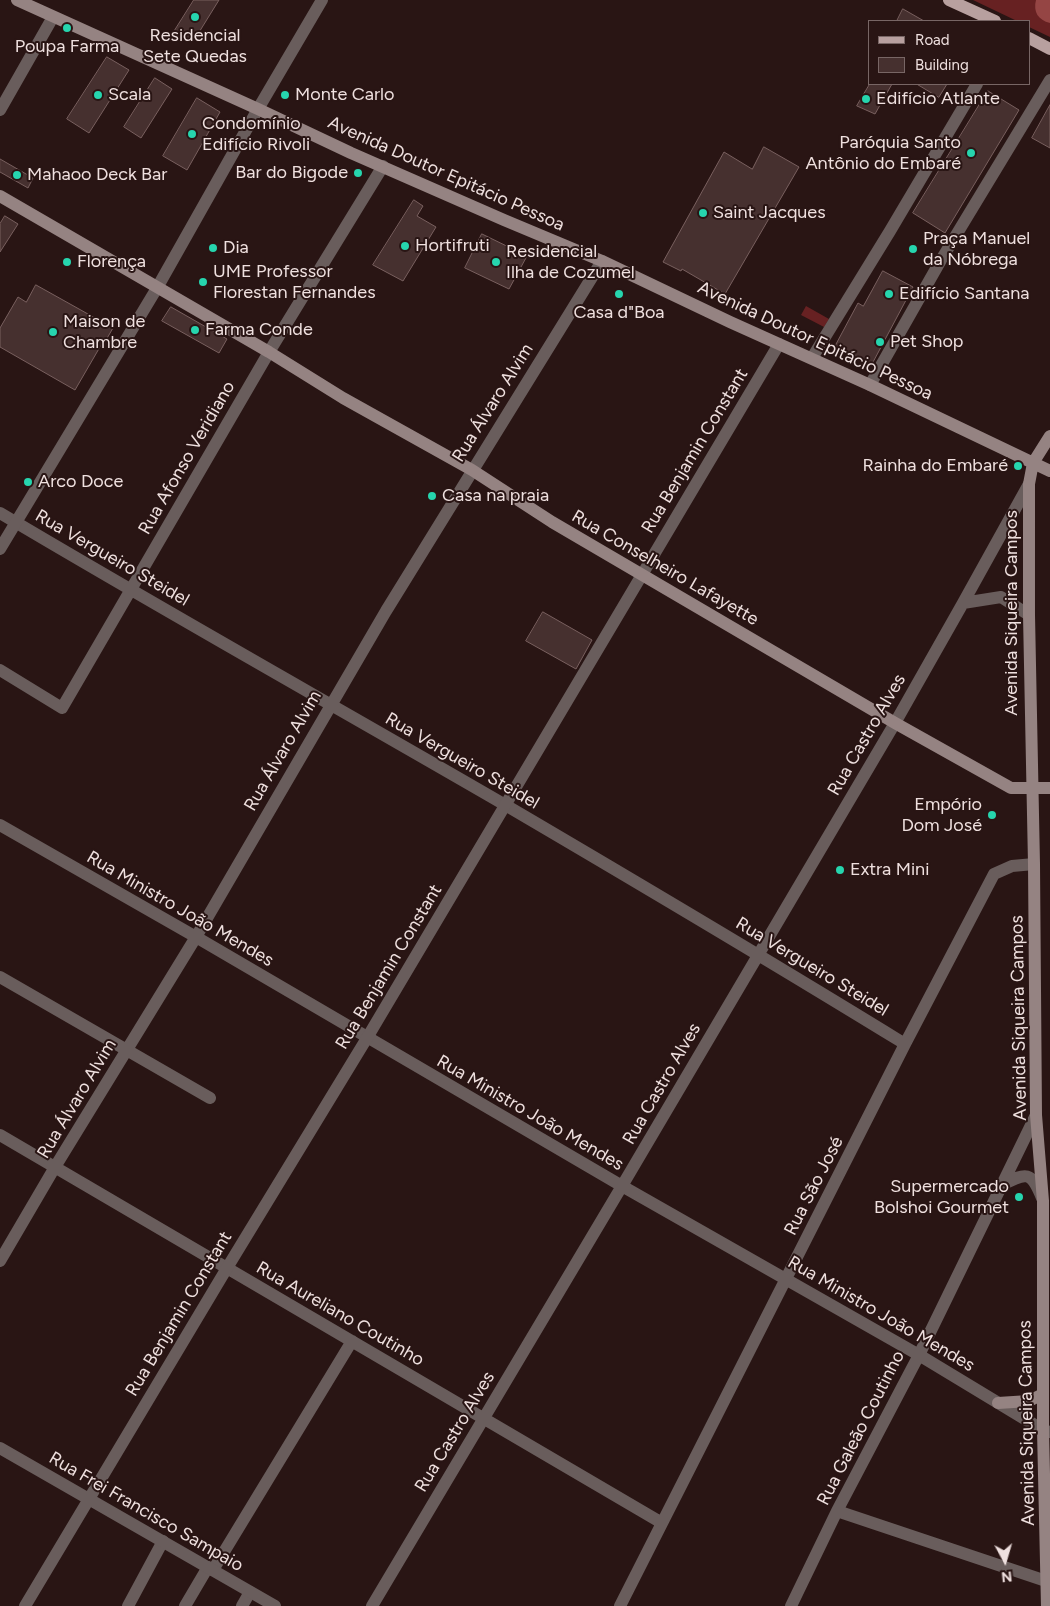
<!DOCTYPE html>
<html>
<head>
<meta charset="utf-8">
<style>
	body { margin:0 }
	#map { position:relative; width:1050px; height:1606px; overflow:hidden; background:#291514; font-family:Figtree,sans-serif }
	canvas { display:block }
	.legend { position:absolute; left:868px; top:20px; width:162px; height:65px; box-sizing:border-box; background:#291514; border:1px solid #786665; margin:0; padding:6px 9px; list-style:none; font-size:15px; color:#efe0df }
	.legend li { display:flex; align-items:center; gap:10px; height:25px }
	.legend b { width:25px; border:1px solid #786665 }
	.north { position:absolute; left:980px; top:1536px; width:50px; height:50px; -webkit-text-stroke:4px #291514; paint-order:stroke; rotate:174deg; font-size:14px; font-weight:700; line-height:20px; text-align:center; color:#efe0df }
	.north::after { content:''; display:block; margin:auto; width:18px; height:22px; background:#efe0df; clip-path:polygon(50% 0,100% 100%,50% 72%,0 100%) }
</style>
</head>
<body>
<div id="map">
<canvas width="1050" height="1606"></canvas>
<ul class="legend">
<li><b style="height:6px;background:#b8a09f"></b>Road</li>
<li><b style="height:14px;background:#46302f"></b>Building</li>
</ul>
<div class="north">N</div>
</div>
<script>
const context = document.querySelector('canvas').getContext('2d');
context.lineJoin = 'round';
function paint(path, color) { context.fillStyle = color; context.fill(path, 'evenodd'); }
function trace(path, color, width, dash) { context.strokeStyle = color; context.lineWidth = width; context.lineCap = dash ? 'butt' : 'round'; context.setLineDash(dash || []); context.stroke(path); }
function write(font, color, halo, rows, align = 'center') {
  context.font = font + ' Figtree,sans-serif'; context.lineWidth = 4; context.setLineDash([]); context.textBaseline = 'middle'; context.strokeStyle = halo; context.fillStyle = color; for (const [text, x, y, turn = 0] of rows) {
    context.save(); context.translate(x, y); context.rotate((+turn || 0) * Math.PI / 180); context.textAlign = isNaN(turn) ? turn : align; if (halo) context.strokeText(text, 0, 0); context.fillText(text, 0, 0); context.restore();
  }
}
paint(new Path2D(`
	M973 0H1050V37L1029 27V21H1017Z
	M806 306 829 319 824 327 801 315Z`), '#672122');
paint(new Path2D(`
	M1036 0H1050V23C1038 20 1033 12 1036 0Z`), '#954544');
const building = new Path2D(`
	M194 0H219L193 42 184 37 182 41 172 35Z
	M903 9 924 21H897Z
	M107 57 129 70 89 133 67 119Z
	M155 78 172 89 141 138 124 127Z
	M870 84H892L875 114 857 106Z
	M917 84H947L939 97Z
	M988 91 1019 110 945 233 913 213Z
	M197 98 220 112 187 170 163 156Z
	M1050 105V148L1032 138Z
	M764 147 799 167 725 294 682 269 681 271 663 262 724 152 752 169Z
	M0 159 33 178 28 188 0 172Z
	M414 200 423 206 417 216 436 227 403 281 373 265Z
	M5 216 18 224 0 252V224Z
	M482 234 527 256 509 289 465 268Z
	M883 271 913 287 872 364 835 346 858 303 863 306Z
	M36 285 113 328 106 340H104L75 390 0 347V328L18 297 26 302Z
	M171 307 227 339 219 353 162 321Z
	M543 612 592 640 576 669 526 641Z`);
paint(building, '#46302f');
trace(building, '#79605f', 1);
trace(new Path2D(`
	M0 110 53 17
	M812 358 890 231 977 84
	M870 385 941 260 1050 80
	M0 513C168 613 338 708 507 806 640 884 773 963 905 1044
	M963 603 1001 597 1029 615
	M0 670 62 708 269 352 383 166
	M0 825 196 937 622 1186 919 1355 1043 1430 1050 1432
	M0 977 210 1098
	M0 1135 662 1523
	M1002 1185C1027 1172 1031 1171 1042 1198
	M0 1261 55 1167 196 937 386 611 602 261
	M837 1511 1046 1581
	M213 1570 352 1341
	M128 1606 163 1541
	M185 1606 208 1567
	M242 1606 250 1592
	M372 1606 622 1186 895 723 963 603 1029 484
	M620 1606 905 1044 994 874 1012 866 1034 864
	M791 1606 837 1511 919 1355 1036 1115`), '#695d5c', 12);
trace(new Path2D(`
	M0 549 157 288 258 109 322 0
	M0 1448 275 1606
	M25 1606 227 1268 367 1038 779 344`), '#695d5c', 12);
trace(new Path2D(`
	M17 0 258 109 351 153 504 220 602 261 730 322 870 385 1050 471
	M0 196 269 352 343 398 472 470 552 522 895 723 1011 788H1050
	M998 1403 1029 1401 1043 1394
	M1047 1606 1043 1430V1201L1036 1115 1034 864 1029 615V484L1033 463 1050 436`), '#958382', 12);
trace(new Path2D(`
	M949 0 995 21
	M1029 38 1050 49`), '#b8a09f', 12);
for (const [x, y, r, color] of [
	[195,17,5,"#26d5ae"],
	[67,28,5,"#26d5ae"],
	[98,95,5,"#26d5ae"],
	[285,95,5,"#26d5ae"],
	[866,99,5,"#26d5ae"],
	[192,134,5,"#26d5ae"],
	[971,153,5,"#26d5ae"],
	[358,173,5,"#26d5ae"],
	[17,175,5,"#26d5ae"],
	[703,213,5,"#26d5ae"],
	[405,246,5,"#26d5ae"],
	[213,248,5,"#26d5ae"],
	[913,249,5,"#26d5ae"],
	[67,262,5,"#26d5ae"],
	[496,262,5,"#26d5ae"],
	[203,282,5,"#26d5ae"],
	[619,294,5,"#26d5ae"],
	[889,294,5,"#26d5ae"],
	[195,330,5,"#26d5ae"],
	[53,332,5,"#26d5ae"],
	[880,342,5,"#26d5ae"],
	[1018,466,5,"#26d5ae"],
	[28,482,5,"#26d5ae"],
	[432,496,5,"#26d5ae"],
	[992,815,5,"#26d5ae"],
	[840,870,5,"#26d5ae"],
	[1019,1197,5,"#26d5ae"]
]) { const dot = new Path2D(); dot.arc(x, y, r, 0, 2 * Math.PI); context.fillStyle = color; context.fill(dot); trace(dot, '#291514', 2); }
write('18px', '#efe0df', '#291514', [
	["Residencial",195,36,"center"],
	["Sete Quedas",195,57,"center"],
	["Poupa Farma",67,47,"center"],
	["Scala",108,95],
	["Monte Carlo",295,95],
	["Edifício Atlante",876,99],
	["Condomínio",202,124],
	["Edifício Rivoli",202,145],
	["Paróquia Santo",961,143,"right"],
	["Antônio do Embaré",961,164,"right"],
	["Bar do Bigode",348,173,"right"],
	["Mahaoo Deck Bar",27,175],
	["Saint Jacques",713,213],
	["Praça Manuel",923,239],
	["da Nóbrega",923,260],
	["Hortifruti",415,246],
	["Dia",223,248],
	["Residencial",506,252],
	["Ilha de Cozumel",506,273],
	["Florença",77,262],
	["UME Professor",213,272],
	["Florestan Fernandes",213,293],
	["Edifício Santana",899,294],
	["Casa d\"Boa",619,313,"center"],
	["Maison de",63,322],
	["Chambre",63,343],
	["Farma Conde",205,330],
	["Pet Shop",890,342],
	["Rainha do Embaré",1008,466,"right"],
	["Arco Doce",38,482],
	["Casa na praia",442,496],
	["Empório",982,805,"right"],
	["Dom José",982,826,"right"],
	["Extra Mini",850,870],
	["Supermercado",1009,1187,"right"],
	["Bolshoi Gourmet",1009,1208,"right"]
], 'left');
write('18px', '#efe0df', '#291514', [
	["Avenida Doutor Epitácio Pessoa",446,174,24],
	["Avenida Doutor Epitácio Pessoa",815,341,25],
	["Rua Álvaro Alvim",493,403,-58],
	["Rua Benjamin Constant",695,451,-59],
	["Rua Afonso Veridiano",187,458,-60],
	["Rua Vergueiro Steidel",112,558,30],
	["Rua Conselheiro Lafayette",665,568,30],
	["Avenida Siqueira Campos",1012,613,-90],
	["Rua Castro Alves",867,735,-60],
	["Rua Álvaro Alvim",283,751,-60],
	["Rua Vergueiro Steidel",462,761,30],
	["Rua Ministro João Mendes",180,909,30],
	["Rua Benjamin Constant",389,967,-59],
	["Rua Vergueiro Steidel",812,967,31],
	["Avenida Siqueira Campos",1019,1018,-91],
	["Rua Castro Alves",662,1084,-60],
	["Rua Álvaro Alvim",77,1099,-59],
	["Rua Ministro João Mendes",530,1113,30],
	["Rua São José",814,1186,-63],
	["Rua Benjamin Constant",179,1314,-59],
	["Rua Aureliano Coutinho",340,1314,30],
	["Rua Ministro João Mendes",881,1314,30],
	["Avenida Siqueira Campos",1027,1423,-91],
	["Rua Galeão Coutinho",861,1428,-63],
	["Rua Castro Alves",455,1432,-59],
	["Rua Frei Francisco Sampaio",146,1512,30]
]);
</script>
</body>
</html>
